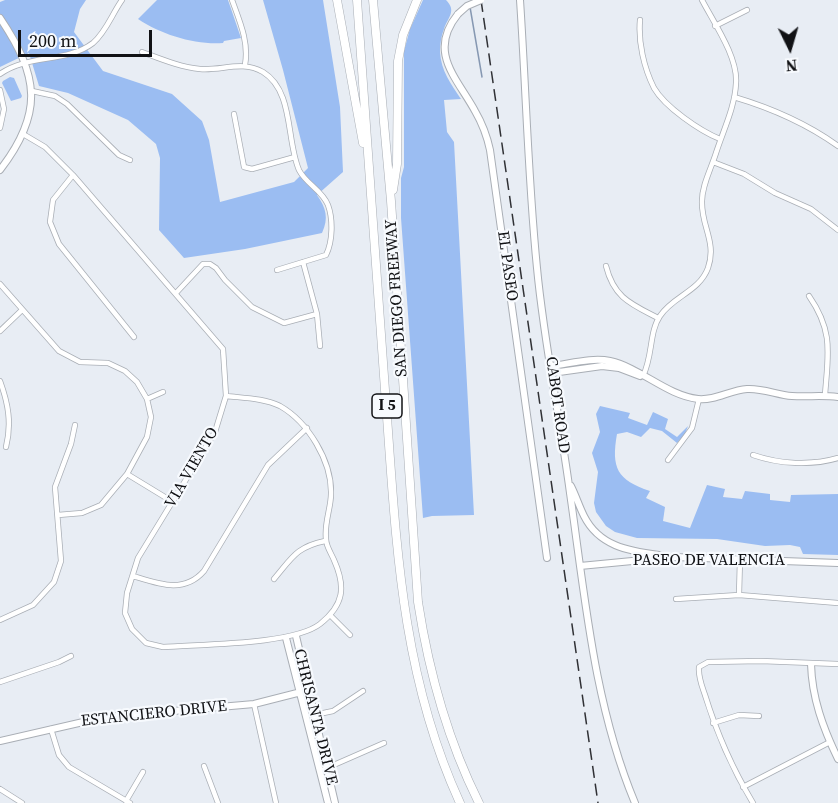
<!DOCTYPE html>
<html>
<head>
<meta charset="utf-8">
<style>
	body { margin:0 }
	#map { position:relative; width:838px; height:803px; overflow:hidden; background:#e8edf4; font-family:"Source Serif 4",serif }
	canvas { display:block }
	.north { position:absolute; left:760px; top:18px; width:60px; height:60px; -webkit-text-stroke:4px #f7fafe; paint-order:stroke; rotate:175deg; font-size:16px; font-weight:700; line-height:24px; text-align:center; color:#111215 }
	.north::after { content:''; display:block; margin:auto; width:21px; height:27px; background:#111215; clip-path:polygon(50% 0,100% 100%,50% 72%,0 100%) }
	.scale { position:absolute; left:18px; top:30px; width:134px; height:27px; box-sizing:border-box; border:3px solid #111215; border-top:0; padding-left:8px; font-size:18px; line-height:21px; white-space:nowrap; color:#111215; -webkit-text-stroke:4px #f7fafe; paint-order:stroke }
</style>
</head>
<body>
<div id="map">
<canvas width="838" height="803"></canvas>
<div class="north">N</div>
<div class="scale">200 m</div>
</div>
<script>
const context = document.querySelector('canvas').getContext('2d');
context.lineJoin = 'round';
function paint(path, color) { context.fillStyle = color; context.fill(path, 'evenodd'); }
function trace(path, color, width, dash) { context.strokeStyle = color; context.lineWidth = width; context.lineCap = dash ? 'butt' : 'round'; context.setLineDash(dash || []); context.stroke(path); }
function write(font, color, halo, rows, align = 'center') {
  context.font = font + ' "Source Serif 4",serif'; context.lineWidth = 4.5; context.setLineDash([]); context.textBaseline = 'middle'; context.strokeStyle = halo; context.fillStyle = color; for (const [text, x, y, turn = 0] of rows) {
    context.save(); context.translate(x, y); context.rotate((+turn || 0) * Math.PI / 180); context.textAlign = isNaN(turn) ? turn : align; if (halo) context.strokeText(text, 0, 0); context.fillText(text, 0, 0); context.restore();
  }
}
paint(new Path2D(`
	M5 0H86L80 9 74 32 103 71 172 94 202 121 209 140 220 202 294 182 308 168 283 70 263 0H323L340 107 343 172 317 195C326 208 329 218 322 233L245 249 184 258 159 230 160 158 156 144 128 120 68 93 39 86 29 53 0 67V2Z
	M157 0H228L241 38 224 41 223 43C195 45 162 35 138 19Z
	M423 0H446C457 11 448 17 444 29 441 36 440 45 440 52 441 71 451 84 461 99L444 100 447 132 454 142 474 515 432 516 423 518 401 218V178L404 167V51L410 29Z
	M10 77 14 78 22 96 21 98 11 101 2 83 3 81Z
	M600 406 630 413 628 418 647 425 653 412 668 419 665 429 677 437 688 426 685 434 677 443 662 431 650 428 641 437 627 432 617 434C611 468 617 480 650 491L646 498 665 507 663 521 690 528 707 485 725 489 723 497 742 499 745 491 770 494V500L790 502 791 495 838 494V555L803 554 800 547 790 545 765 546 717 539 637 538 615 532 606 526 596 512 594 503 598 472 592 453 600 432 596 414Z`), '#9bbdf2');
trace(new Path2D(`
	M470 7 482 77`), '#8698b2', 1.5);
const street = new Path2D(`
	M232 0C240 22 249 42 245 65
	M640 20C638 42 644 68 654 88 665 107 700 131 720 139
	M715 26 747 10
	M142 52C161 59 180 67 200 69 222 71 242 60 263 72 294 91 286 140 299 170 306 184 322 190 328 205 333 219 333 241 326 255L277 270
	M0 74C28 54 67 63 93 43 106 32 112 14 122 0
	M0 90 4 109 0 128
	M32 91 55 96 67 104 119 155 130 160
	M734 97C771 108 806 123 838 146
	M234 114 244 167 252 169 295 157
	M23 134 45 147 73 175 223 349 226 396 215 432 138 558 127 593 125 613 132 629 146 643 163 647C199 644 293 645 320 624 344 605 346 587 334 560 331 553 326 546 326 539 324 523 331 508 331 494 332 461 308 422 280 406 264 398 243 398 226 396
	M713 162 744 174 775 193 811 209 838 230
	M73 175 53 200 50 222 59 244 134 337
	M303 262 317 314 320 346
	M606 266C614 298 631 304 658 318
	M0 284 59 351 80 362 108 363 125 371 137 382 147 399 151 417 147 437 127 474 101 505 82 513 58 515
	M176 293 203 264H210L216 268 225 280 252 307 284 323 317 314
	M809 296C834 332 828 354 825 395
	M0 331 22 310
	M643 376C653 356 649 332 660 316 673 296 699 292 708 268 717 242 701 226 702 201 702 185 711 169 716 153 723 131 735 107 736 83 738 57 714 23 702 0
	M0 381C8 403 12 423 6 447
	M147 399 163 392
	M753 455C779 464 811 466 838 458
	M668 460 692 428 699 399
	M127 474 173 502
	M133 576C159 584 184 594 204 571L268 465 307 428
	M274 579C292 558 296 547 325 541
	M739 595 740 559
	M676 599 739 595 838 603
	M330 615 350 635
	M0 620 33 605 54 582 61 561 55 487 71 444 75 425
	M0 682 59 662 71 656
	M254 704 276 803
	M314 715 333 711 363 691
	M713 723 739 715 759 716
	M51 729 59 755 69 767 130 803
	M204 766 218 803
	M320 771 384 743
	M743 787 830 742
	M0 789 22 803
	M126 801 143 772
	M753 803C732 768 717 734 705 695 702 686 698 677 699 667L708 662 761 661 838 664`);
const secondary = new Path2D(`
	M520 0C526 89 528 179 537 268 544 343 560 418 570 493 585 597 594 705 635 803
	M458 14C427 52 457 78 475 111 482 123 487 136 490 150L547 558
	M0 18C39 76 44 113 0 170
	M551 366C569 364 592 357 610 361 641 368 666 395 698 399 715 401 730 390 747 389 763 388 777 395 792 396 808 397 822 395 838 397
	M552 373 602 366 619 368 640 376
	M571 486C576 496 579 506 584 516 599 546 628 551 659 555
	M580 566 674 557 838 563
	M296 636 335 803
	M286 638 328 803
	M811 664C812 698 823 728 838 759
	M0 741 105 717 254 704 309 690`);
const highway = new Path2D(`
	M337 0 363 143
	M357 0C367 130 376 260 385 390 396 533 399 670 460 803
	M373 0 391 201 418 602C429 673 447 739 479 803
	M393 190 397 164 398 61 403 35 417 0`);
trace(street, '#a9aeb5', 6);
trace(secondary, '#a9aeb5', 8);
trace(highway, '#a9aeb5', 9);
trace(street, '#fff', 4.5);
trace(secondary, '#fff', 6);
trace(highway, '#fff', 8);
trace(new Path2D(`
	M481 0 598 803`), '#303135', 1.5, [12, 6]);
const secondaryBridge = new Path2D(`
	M458 14 467 6 481 0`);
trace(secondaryBridge, '#a9aeb5', 8, []);
trace(secondaryBridge, '#fff', 6);
for (const [x, y, w] of [
	[387,406,30]
]) { const box = new Path2D(); box.roundRect(x - w / 2, y - 12, w, 24, 4.5); context.fillStyle = '#f7fafe'; context.fill(box); trace(box, '#111215', 1.5); }
write('bold 15px', '#111215', null, [
	["I 5",387,406]
]);
write('16px', '#111215', '#f7fafe', [
	["EL PASEO",507,266,82],
	["SAN DIEGO FREEWAY",397,298,-94],
	["CABOT ROAD",557,405,82],
	["VIA VIENTO",192,468,-60],
	["PASEO DE VALENCIA",709,561],
	["ESTANCIERO DRIVE",154,714,-6],
	["CHRISANTA DRIVE",315,717,76]
]);
</script>
</body>
</html>
